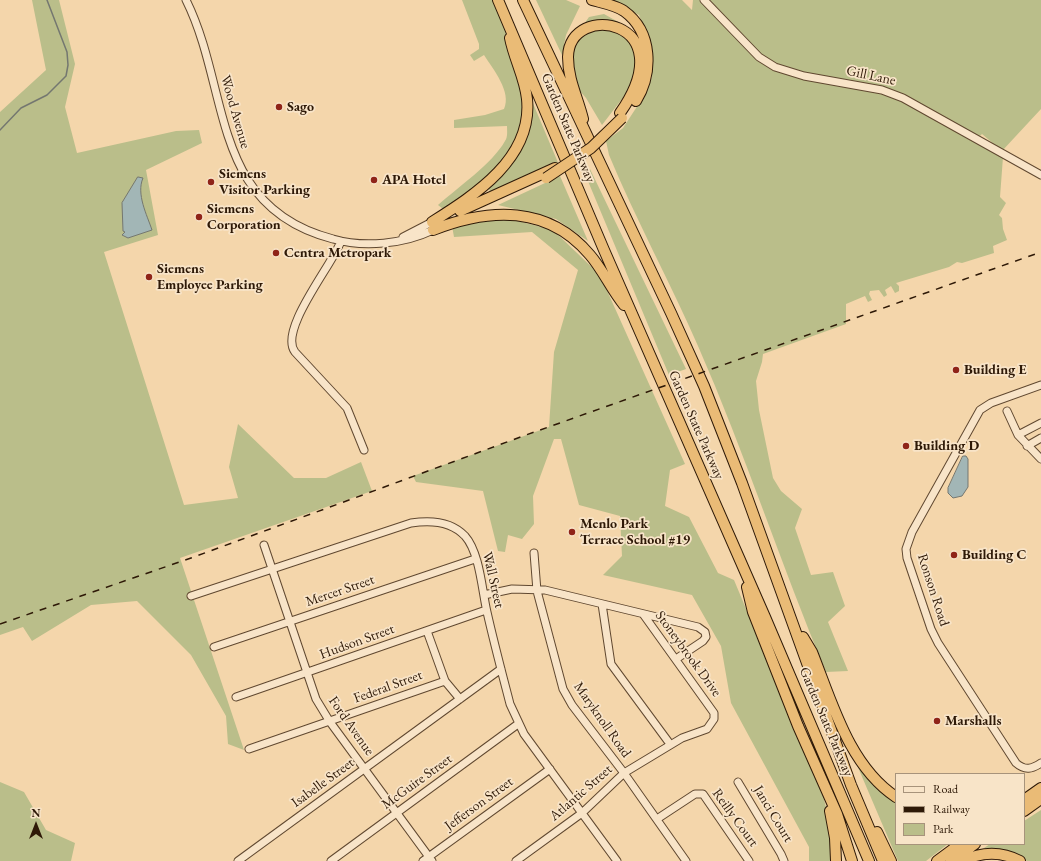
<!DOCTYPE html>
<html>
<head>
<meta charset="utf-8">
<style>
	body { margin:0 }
	#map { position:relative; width:1041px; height:861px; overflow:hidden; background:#f4d6ab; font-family:"EB Garamond",serif }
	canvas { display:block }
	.legend { position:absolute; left:895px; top:773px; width:130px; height:72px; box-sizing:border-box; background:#f8e4c8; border:1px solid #a7937b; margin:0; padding:5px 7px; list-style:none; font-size:12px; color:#2e1907 }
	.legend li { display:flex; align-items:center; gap:8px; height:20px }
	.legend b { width:20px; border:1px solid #a7937b }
	.north { position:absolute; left:16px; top:805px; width:40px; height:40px; -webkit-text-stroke:3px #f8e4c8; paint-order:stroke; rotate:0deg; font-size:11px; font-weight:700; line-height:16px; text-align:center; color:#2e1907 }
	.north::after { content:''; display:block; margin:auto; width:14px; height:18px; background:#2e1907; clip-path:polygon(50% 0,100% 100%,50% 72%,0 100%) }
</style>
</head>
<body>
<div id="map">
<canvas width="1041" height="861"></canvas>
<ul class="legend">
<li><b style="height:5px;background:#f8e4c8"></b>Road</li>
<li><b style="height:5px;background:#2e1907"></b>Railway</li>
<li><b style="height:11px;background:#babe8a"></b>Park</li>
</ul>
<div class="north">N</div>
</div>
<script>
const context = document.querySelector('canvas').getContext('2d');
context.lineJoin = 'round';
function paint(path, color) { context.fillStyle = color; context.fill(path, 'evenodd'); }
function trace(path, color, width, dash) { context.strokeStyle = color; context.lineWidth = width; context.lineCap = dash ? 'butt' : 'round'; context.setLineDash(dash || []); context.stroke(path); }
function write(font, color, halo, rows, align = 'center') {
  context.font = font + ' "EB Garamond",serif'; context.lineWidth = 3.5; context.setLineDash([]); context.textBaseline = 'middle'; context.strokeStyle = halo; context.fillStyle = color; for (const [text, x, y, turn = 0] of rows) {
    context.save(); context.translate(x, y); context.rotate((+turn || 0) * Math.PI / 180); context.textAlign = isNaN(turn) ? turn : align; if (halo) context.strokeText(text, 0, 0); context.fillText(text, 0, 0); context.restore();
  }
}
paint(new Path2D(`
	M32 0H59L75 64 65 107 77 153 176 131 199 130 202 143 146 170 158 235 104 252 184 505 238 498 229 467 238 424 294 478H326L361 462 372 491 180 558 244 750 228 744 226 716 191 655 137 601 91 605 32 641 23 627 0 635V112L46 70Z
	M462 0H498L532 101 559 165 492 197 487 184 448 213 438 205C457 188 493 163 505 141 508 137 507 131 507 126L454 128V120L485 115 504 109C512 92 493 69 484 55L474 61 470 55 479 49V44Z
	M536 0H566L580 6 566 35 562 55Z
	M606 0H682L692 10 693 0H1041V109L1002 151 982 134 977 139 970 136 968 139 1003 157 1000 197 1006 203 999 215 1002 218 1003 229 1007 240 993 246 994 253 962 263 957 262 949 267 896 283 899 286V291L895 293 891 286 885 290 887 295 884 297 879 290 870 291 869 294 872 300 868 302 865 296 846 304V324L763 354 762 362 756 381 759 410 773 478 781 491 802 509 795 528 811 575 833 572 845 606 828 622 848 671 826 672C781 565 745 453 698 346 670 282 636 220 609 155L606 141 623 128 638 105 652 77 651 46 639 15 615 2Z
	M604 14 622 24 638 53 633 77 625 95 602 125 586 98 579 90 572 59 574 38 589 17Z
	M590 169 686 369 669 375 585 174Z
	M560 176 588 241 556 219 498 205Z
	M506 218 553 230 600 275 685 464 670 470 665 506 689 517 718 573 734 580 822 791 830 824 831 861H809V847L731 703 721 646 692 595 603 575 622 556 620 516 579 505 561 439H554L533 496 534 524 522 539 508 535 505 552 498 551 483 491 416 482 413 476 549 427 554 352 578 270 532 232 454 237 452 226Z
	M854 758 886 796 896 801V844H948L926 861H898Z
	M0 782 24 792 46 830 75 843 71 861H0Z
	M1041 810V861H1027L1017 855 999 850 984 848 990 844H1024V821Z`), '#babe8a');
const water = new Path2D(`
	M138 177 143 178C136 194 147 215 152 230L128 238 122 235 125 232 123 231 122 203Z
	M963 456H966L968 459V487L962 496 953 498 948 493V488Z`);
paint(water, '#a2b6b6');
trace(water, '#747770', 1);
trace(new Path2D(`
	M0 130 21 108 47 95 66 76 68 65 67 52 47 0`), '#747770', 1.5);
const minor = new Path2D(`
	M186 0C231 90 209 207 333 239 364 248 404 244 433 230
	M704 0 759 57 775 67 804 76 882 90 903 98 1041 175
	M403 237 432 222
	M341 241C333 264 278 330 295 352L347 408 364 450
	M1041 385 991 403 980 410 912 532 906 549 907 558 931 629 938 643 1016 763C1025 771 1032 769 1041 763
	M1007 411 1018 435 1041 459
	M1018 435 1041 423
	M1027 446 1041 438
	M264 545 316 699 330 722 432 861
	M534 553 537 591 563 689 572 705 624 773 686 861
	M484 595 512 589 545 590 698 627 705 632 706 637 703 641 676 659
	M191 596 411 523C430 520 451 521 465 536 480 553 482 591 487 612 494 643 502 673 510 704L524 734 617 861
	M602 604 611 664 670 744
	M427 631 445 681 460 699
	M214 647 475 559
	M236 697 486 610
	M249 749 445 681
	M738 782 781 854 784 861
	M657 819 695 794H703L749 861
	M238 861 501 669
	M331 861 518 724
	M423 861 550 769
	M516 861 582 813 624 773 682 738 707 729 714 719V713L643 614`);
const highway = new Path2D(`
	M498 0 604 250 765 617 869 861
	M523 0 671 313 704 386 742 483 851 785 883 861
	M592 0C603 3 615 5 624 11 653 32 653 73 636 101
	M583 119C578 98 568 80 568 57 569 0 686 19 620 113
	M460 211 555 168
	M432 222C475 195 533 158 527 99 525 78 514 59 510 38
	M433 230C489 208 548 205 590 255 603 270 611 289 624 305
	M747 587 753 612 798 726 837 814 852 861
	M803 637 812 652C832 702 849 766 896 797
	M1024 800 1041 788
	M830 811 835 838 836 861
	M1024 811 1041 799
	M877 832 891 861
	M937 861 960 844
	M951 861 975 844
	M962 861C981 852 1001 851 1020 861`);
trace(minor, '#604830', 9);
trace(highway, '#2e1907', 12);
trace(minor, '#f8e4c8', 7);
trace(highway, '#eabb76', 10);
trace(new Path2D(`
	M0 624 191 558 526 435 1041 252`), '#2e1907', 1.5, [7, 7]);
const highwayBridge = new Path2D(`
	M546 178 591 148 622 118`);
trace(highwayBridge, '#2e1907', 12, []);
trace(highwayBridge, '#eabb76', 10);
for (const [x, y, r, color] of [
	[279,107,4,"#8f2418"],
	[374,180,4,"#8f2418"],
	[211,182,4,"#8f2418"],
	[199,217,4,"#8f2418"],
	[276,253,4,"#8f2418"],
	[149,277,4,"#8f2418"],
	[956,370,4,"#8f2418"],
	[906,446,4,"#8f2418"],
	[572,532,4,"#8f2418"],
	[954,555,4,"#8f2418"],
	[937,721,4,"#8f2418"]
]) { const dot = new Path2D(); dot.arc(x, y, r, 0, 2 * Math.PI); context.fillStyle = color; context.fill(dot); trace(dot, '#f8e4c8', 1.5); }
write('14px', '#2e1907', '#f8e4c8', [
	["Gill Lane",871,76,12],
	["Wood Avenue",235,112,74],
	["Garden State Parkway",568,128,67],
	["Garden State Parkway",696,425,66],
	["Wall Street",493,580,77],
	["Ronson Road",933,590,72],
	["Mercer Street",340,591,-19],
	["Hudson Street",357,642,-20],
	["Stoneybrook Drive",688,654,54],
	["Federal Street",388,687,-20],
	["Maryknoll Road",602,720,55],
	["Garden State Parkway",826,722,67],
	["Ford Avenue",351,726,55],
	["McGuire Street",417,782,-36],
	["Isabelle Street",323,783,-36],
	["Atlantic Street",581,793,-41],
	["Jefferson Street",479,804,-36],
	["Janci Court",773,814,59],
	["Reilly Court",735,818,54]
]);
write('bold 14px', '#2e1907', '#f8e4c8', [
	["Sago",287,107],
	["Siemens",219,174],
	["Visitor Parking",219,190],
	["APA Hotel",382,180],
	["Siemens",207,209],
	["Corporation",207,225],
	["Centra Metropark",284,253],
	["Siemens",157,269],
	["Employee Parking",157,285],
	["Building E",964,370],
	["Building D",914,446],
	["Menlo Park",580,524],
	["Terrace School #19",580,540],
	["Building C",962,555],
	["Marshalls",945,721]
], 'left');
</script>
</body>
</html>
